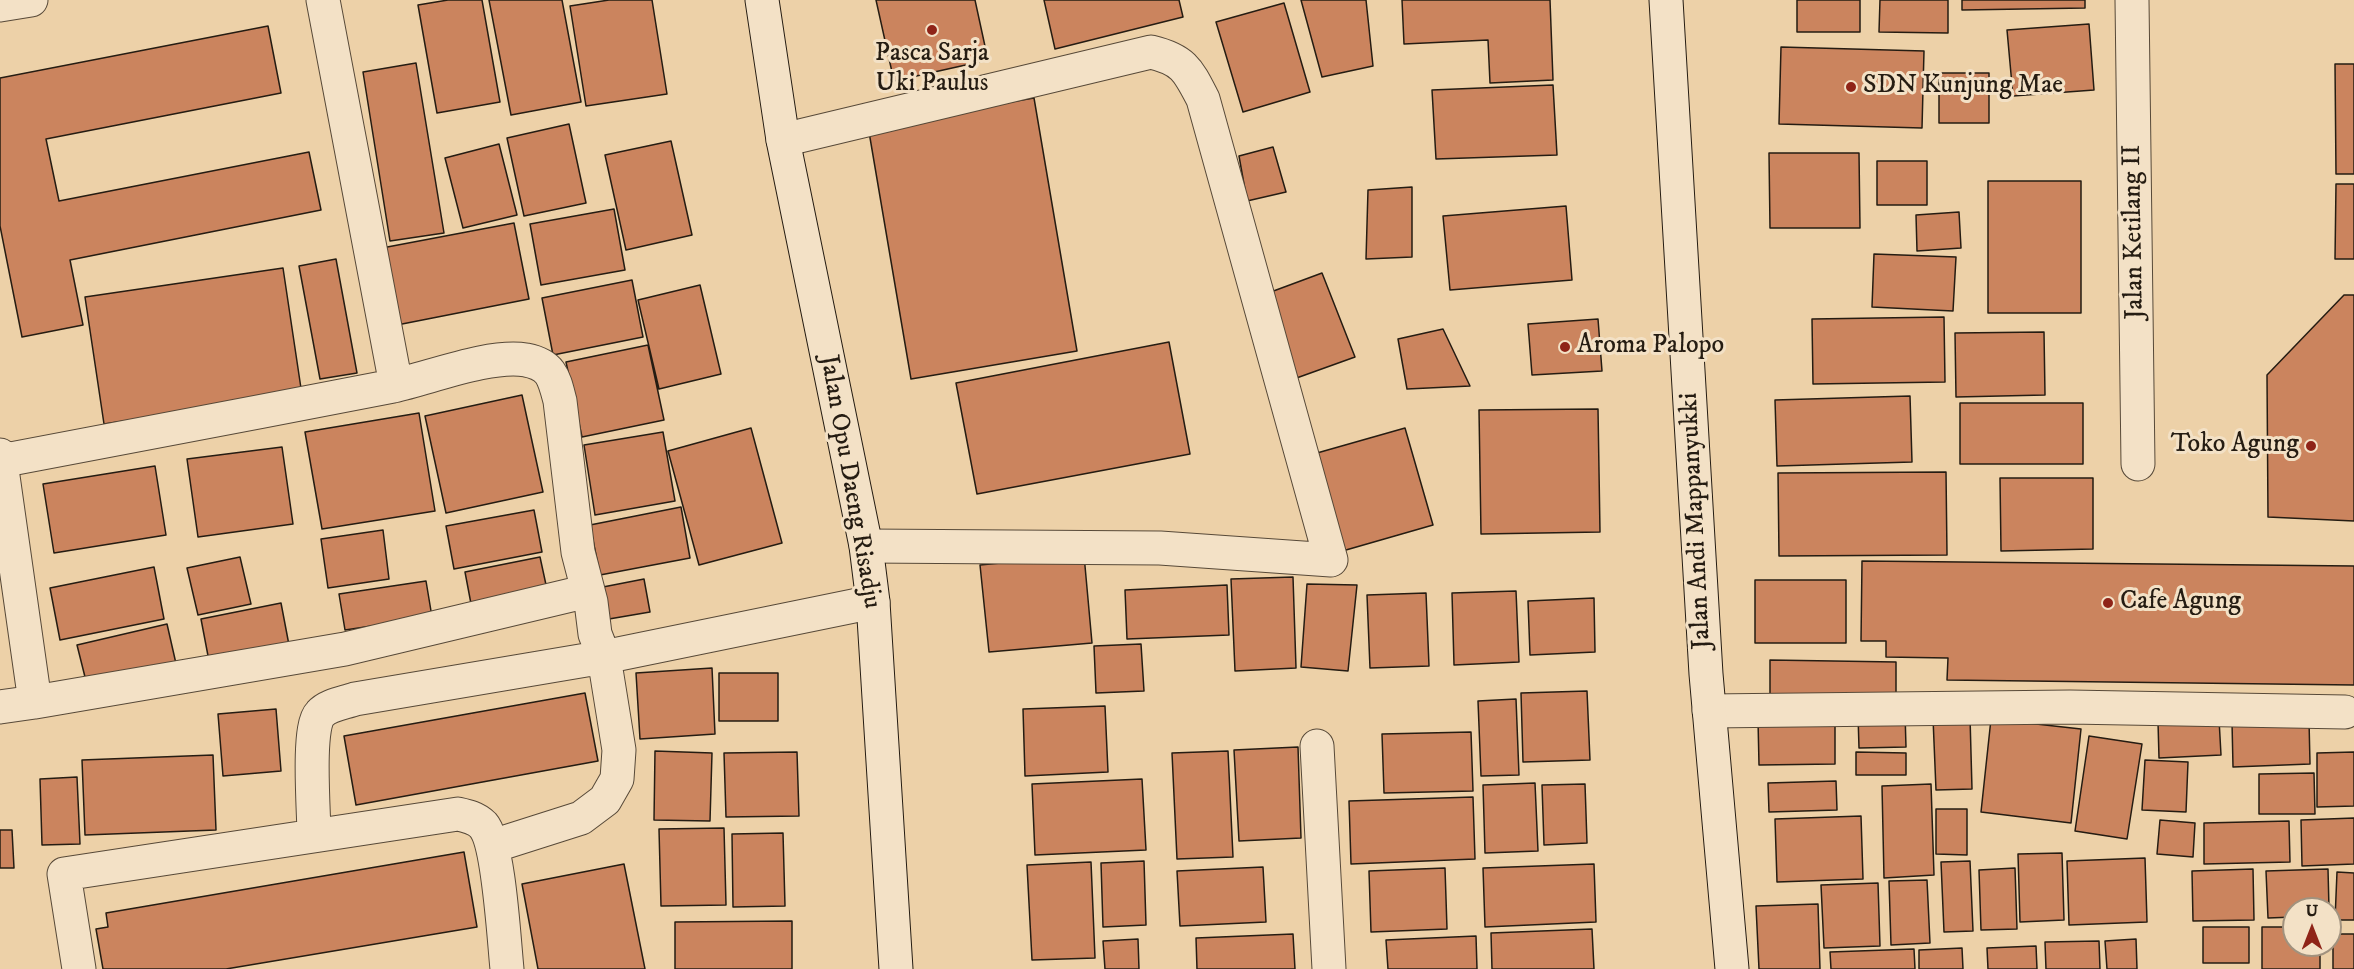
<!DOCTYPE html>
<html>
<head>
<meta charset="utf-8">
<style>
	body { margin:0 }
	#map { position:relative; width:2354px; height:969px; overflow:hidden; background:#edd1a8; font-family:"IM FELL DW Pica",serif }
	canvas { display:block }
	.north { position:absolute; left:2282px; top:897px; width:60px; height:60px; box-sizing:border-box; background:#f3e1c6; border:2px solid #a1927e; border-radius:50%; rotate:0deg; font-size:16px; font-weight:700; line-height:24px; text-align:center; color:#251c12 }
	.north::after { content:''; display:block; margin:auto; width:21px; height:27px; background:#8f2418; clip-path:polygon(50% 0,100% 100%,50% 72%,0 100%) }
</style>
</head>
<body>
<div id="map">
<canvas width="2354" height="969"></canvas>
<div class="north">U</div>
</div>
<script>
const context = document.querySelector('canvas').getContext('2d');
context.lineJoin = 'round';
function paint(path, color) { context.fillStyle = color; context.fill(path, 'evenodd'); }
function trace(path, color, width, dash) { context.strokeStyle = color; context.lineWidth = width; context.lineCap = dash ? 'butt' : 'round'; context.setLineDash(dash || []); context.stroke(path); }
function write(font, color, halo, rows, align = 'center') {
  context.font = font + ' "IM FELL DW Pica",serif'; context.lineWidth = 6; context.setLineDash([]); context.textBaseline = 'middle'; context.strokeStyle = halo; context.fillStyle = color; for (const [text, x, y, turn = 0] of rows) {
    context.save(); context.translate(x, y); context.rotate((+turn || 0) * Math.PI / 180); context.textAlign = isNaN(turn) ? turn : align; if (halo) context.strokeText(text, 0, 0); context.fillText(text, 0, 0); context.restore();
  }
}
const building = new Path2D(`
	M448 0H482L500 102 437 113 418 5Z
	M489 0H562L581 102 511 115Z
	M609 0H652L667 94 586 106 570 6Z
	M876 0H975L988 60 894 81Z
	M1044 0H1179L1183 17 1055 49Z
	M1301 0H1366L1373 66 1322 77Z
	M1402 0H1550L1553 80 1490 83 1488 40 1404 44Z
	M1797 0H1860V32H1797Z
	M1880 0H1948V33L1879 32Z
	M1962 0H2085V8L1962 10Z
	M1284 3 1310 92 1243 112 1216 22Z
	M2089 24 2094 90 2013 96 2007 30Z
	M268 26 281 93 46 139 59 201 309 152 321 210 70 260 83 325 22 337 0 226V78Z
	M1781 47 1924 51 1922 128 1779 124Z
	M416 63 444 233 390 241 363 72Z
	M2335 64H2354V174H2336Z
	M1939 73H1989V123H1939Z
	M1553 85 1557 155 1436 159 1432 90Z
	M1034 98 1077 351 911 379 868 126Z
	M569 124 586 203 524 216 507 138Z
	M671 141 692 235 626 250 605 155Z
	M499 144 517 215 463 228 445 158Z
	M1273 147 1286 192 1247 201 1239 156Z
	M1769 153H1859L1860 228H1770Z
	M1877 161H1927V205H1877Z
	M1988 181H2081V313H1988Z
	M2336 184H2354V259H2335Z
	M1412 187V257L1366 259 1368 190Z
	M1566 206 1572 280 1450 290 1443 216Z
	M614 209 625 270 541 285 530 224Z
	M1959 212 1961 248 1917 251 1916 215Z
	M514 223 529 299 397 325 382 248Z
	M1874 254 1956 257 1953 311 1872 307Z
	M336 259 357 373 320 379 299 266Z
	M283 268 302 395 104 424 85 297Z
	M1322 273 1355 357 1291 380 1260 296Z
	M632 280 643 337 553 355 542 298Z
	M700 285 721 374 659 389 638 300Z
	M2344 295H2354V521L2268 517 2267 375Z
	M1944 317 1945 382 1813 384 1812 319Z
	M1598 319 1602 371 1532 375 1528 324Z
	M1443 329 1470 386 1407 389 1398 339Z
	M2044 332 2045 395 1956 397 1955 333Z
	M1169 342 1190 454 977 494 956 383Z
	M648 345 664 420 582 437 566 362Z
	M522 395 543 492 446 513 425 416Z
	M1910 396 1912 462 1777 466 1775 400Z
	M1960 403H2083V464H1960Z
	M1598 409 1600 532 1481 534 1479 410Z
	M419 413 435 511 322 529 305 432Z
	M751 428 782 543 699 565 668 451Z
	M1405 428 1433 525 1339 552 1310 455Z
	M663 432 675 501 595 515 584 445Z
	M282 447 293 524 198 537 187 459Z
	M155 466 166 535 54 553 43 484Z
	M1946 472 1947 555 1779 556 1778 473Z
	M2000 478H2093V549L2001 551Z
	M681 507 690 558 600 575 590 525Z
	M534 510 542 552 454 569 446 526Z
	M383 530 389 579 328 588 321 539Z
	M1084 555 1092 643 989 652 980 565Z
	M240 557 251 604 198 615 187 568Z
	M540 557 548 594 472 609 465 572Z
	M1862 561 2354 566V685L1947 680 1948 658 1886 657V641H1861Z
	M154 567 164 619 60 640 50 588Z
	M1293 577 1296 668 1235 671 1231 579Z
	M644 579 650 612 609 619 603 587Z
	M1755 580H1846V643H1755Z
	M426 581 432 617 345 630 339 594Z
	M1307 584 1357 585 1348 671 1301 667Z
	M1227 585 1229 635 1127 639 1125 590Z
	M1516 591 1519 662 1454 665 1452 593Z
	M1426 593 1429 666 1370 668 1367 595Z
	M1594 598 1595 652 1530 655 1528 601Z
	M281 603 289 645 209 661 201 619Z
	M167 624 177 668 88 689 77 645Z
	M1141 644 1144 691 1096 693 1094 646Z
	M1770 660 1896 662V704L1770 702Z
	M712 668 715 734 640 739 636 673Z
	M719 673H778V721H719Z
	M1587 691 1590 760 1523 762 1521 693Z
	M585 693 598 761 356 805 344 736Z
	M1516 699 1519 775 1481 776 1478 701Z
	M1105 706 1108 772 1025 776 1023 709Z
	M276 709 281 771 223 776 218 714Z
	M1905 713 1906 747 1859 748 1858 715Z
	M1970 717 1972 789 1936 790 1933 718Z
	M1991 719 2081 729 2071 823 1981 812Z
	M2219 719 2221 755 2159 758 2158 722Z
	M1758 720H1835V764L1759 765Z
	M2309 720 2310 764 2233 767 2232 722Z
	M1471 732 1473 791 1384 793 1382 734Z
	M2089 736 2142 744 2127 839 2075 831Z
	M1298 747 1301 838 1239 841 1234 750Z
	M655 751 712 753 710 821 654 820Z
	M1228 751 1233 857 1177 859 1172 753Z
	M797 752 799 816 726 817 724 753Z
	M1856 752 1906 753V775H1856Z
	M2354 752V806L2317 807V753Z
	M213 755 216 830 85 835 82 760Z
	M2145 760 2188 762 2186 812 2142 810Z
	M2314 773 2315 814H2259V774Z
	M77 777 80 844 42 845 40 779Z
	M1142 779 1146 850 1035 855 1032 784Z
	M1836 781 1837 810 1769 812 1768 783Z
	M1535 783 1538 851 1485 853 1483 785Z
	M1585 784 1587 843 1544 845 1542 785Z
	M1931 784 1934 875 1884 878 1882 786Z
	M1473 797 1475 859 1351 864 1349 801Z
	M1936 809H1967V855L1936 854Z
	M1861 816 1863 879 1777 882 1775 819Z
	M2354 818V864L2302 866 2301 820Z
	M2160 820 2195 823 2193 857 2157 854Z
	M2289 821 2290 862 2204 864V823Z
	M724 828 726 905 661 906 659 829Z
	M0 830H12L14 868H0Z
	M783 833 785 906 733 907 732 834Z
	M464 852 477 927 226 969H103L96 929 108 927 106 913Z
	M2062 853 2064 920 2020 922 2018 854Z
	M2145 858 2147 922 2069 925 2067 861Z
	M1144 861 1146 925 1103 927 1101 863Z
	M1970 861 1973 931 1944 932 1941 862Z
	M1091 862 1095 958 1032 960 1027 865Z
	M624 864 645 969H538L522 884Z
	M1594 864 1596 922 1485 927 1483 868Z
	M1263 867 1266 922 1180 926 1177 871Z
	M1445 868 1447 929 1371 932 1369 871Z
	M2015 868 2017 929 1981 930 1979 870Z
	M2253 869 2254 920 2193 921 2192 871Z
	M2328 869 2329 909H2294V917L2268 918 2266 871Z
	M2337 872 2354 873V920H2335Z
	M1927 880 1930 943 1891 945 1889 881Z
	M1878 883 1880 946 1824 948 1821 885Z
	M1818 904 1820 969H1759L1756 906Z
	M792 921V969H675V922Z
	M2203 927H2249V963H2203Z
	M2262 927H2294V945H2320V969H2262Z
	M1592 929 1594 969H1492L1491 933Z
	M1293 934 1295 969H1197L1196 938Z
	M2333 934H2354V969H2333Z
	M1476 936 1477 969H1388L1386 940Z
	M1138 939 1139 969H1105L1103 941Z
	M2136 939 2137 969H2107L2105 941Z
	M2099 941 2100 969H2046L2045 942Z
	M2036 946 2037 969H1988L1987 948Z
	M1962 948 1963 969H1919V950Z
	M1914 949 1915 969H1831L1830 952Z`);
paint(building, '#cb845e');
trace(building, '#251c12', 1.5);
const street = new Path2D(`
	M323 0 396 385
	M2132 0 2138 464
	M0 5 31 0
	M783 140 1151 52C1184 60 1188 70 1203 99L1331 560 1160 548 866 546
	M0 455 35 702 0 707
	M0 461C131 437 262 411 393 386 430 378 489 354 526 360 552 365 554 378 560 401L578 552 591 602 595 634 604 657 619 750 617 779 605 800 581 818 493 846
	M35 702 345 649 588 591
	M1709 711 2070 707 2345 712
	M1317 746 1329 969
	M314 835C314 813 307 727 320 714 328 705 344 703 355 699L604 657 873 602
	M79 969 64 874 458 814C467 816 476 818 483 825 499 843 504 941 507 969`);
const secondary = new Path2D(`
	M762 0 783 140 866 546 873 602 896 969
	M1666 0 1706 674 1732 969`);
trace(street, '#574938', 35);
trace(secondary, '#251c12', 35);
trace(street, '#f3e1c6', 33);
trace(secondary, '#f3e1c6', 33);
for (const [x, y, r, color] of [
	[932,30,6,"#8f2418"],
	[1851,87,6,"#8f2418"],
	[1565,347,6,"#8f2418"],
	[2311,446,6,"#8f2418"],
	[2108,603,6,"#8f2418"]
]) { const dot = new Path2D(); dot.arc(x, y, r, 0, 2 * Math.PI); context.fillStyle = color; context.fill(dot); trace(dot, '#f3e1c6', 2); }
write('26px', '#251c12', '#f3e1c6', [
	["Pasca Sarja",932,55,"center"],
	["Uki Paulus",932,85,"center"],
	["SDN Kunjung Mae",1863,87],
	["Aroma Palopo",1577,347],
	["Toko Agung",2299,446,"right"],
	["Cafe Agung",2120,603]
], 'left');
write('26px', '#251c12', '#f3e1c6', [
	["Jalan Ketilang II",2135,232,-91],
	["Jalan Opu Daeng Risadju",849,482,80],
	["Jalan Andi Mappanyukki",1697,521,-93]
]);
</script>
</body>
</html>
